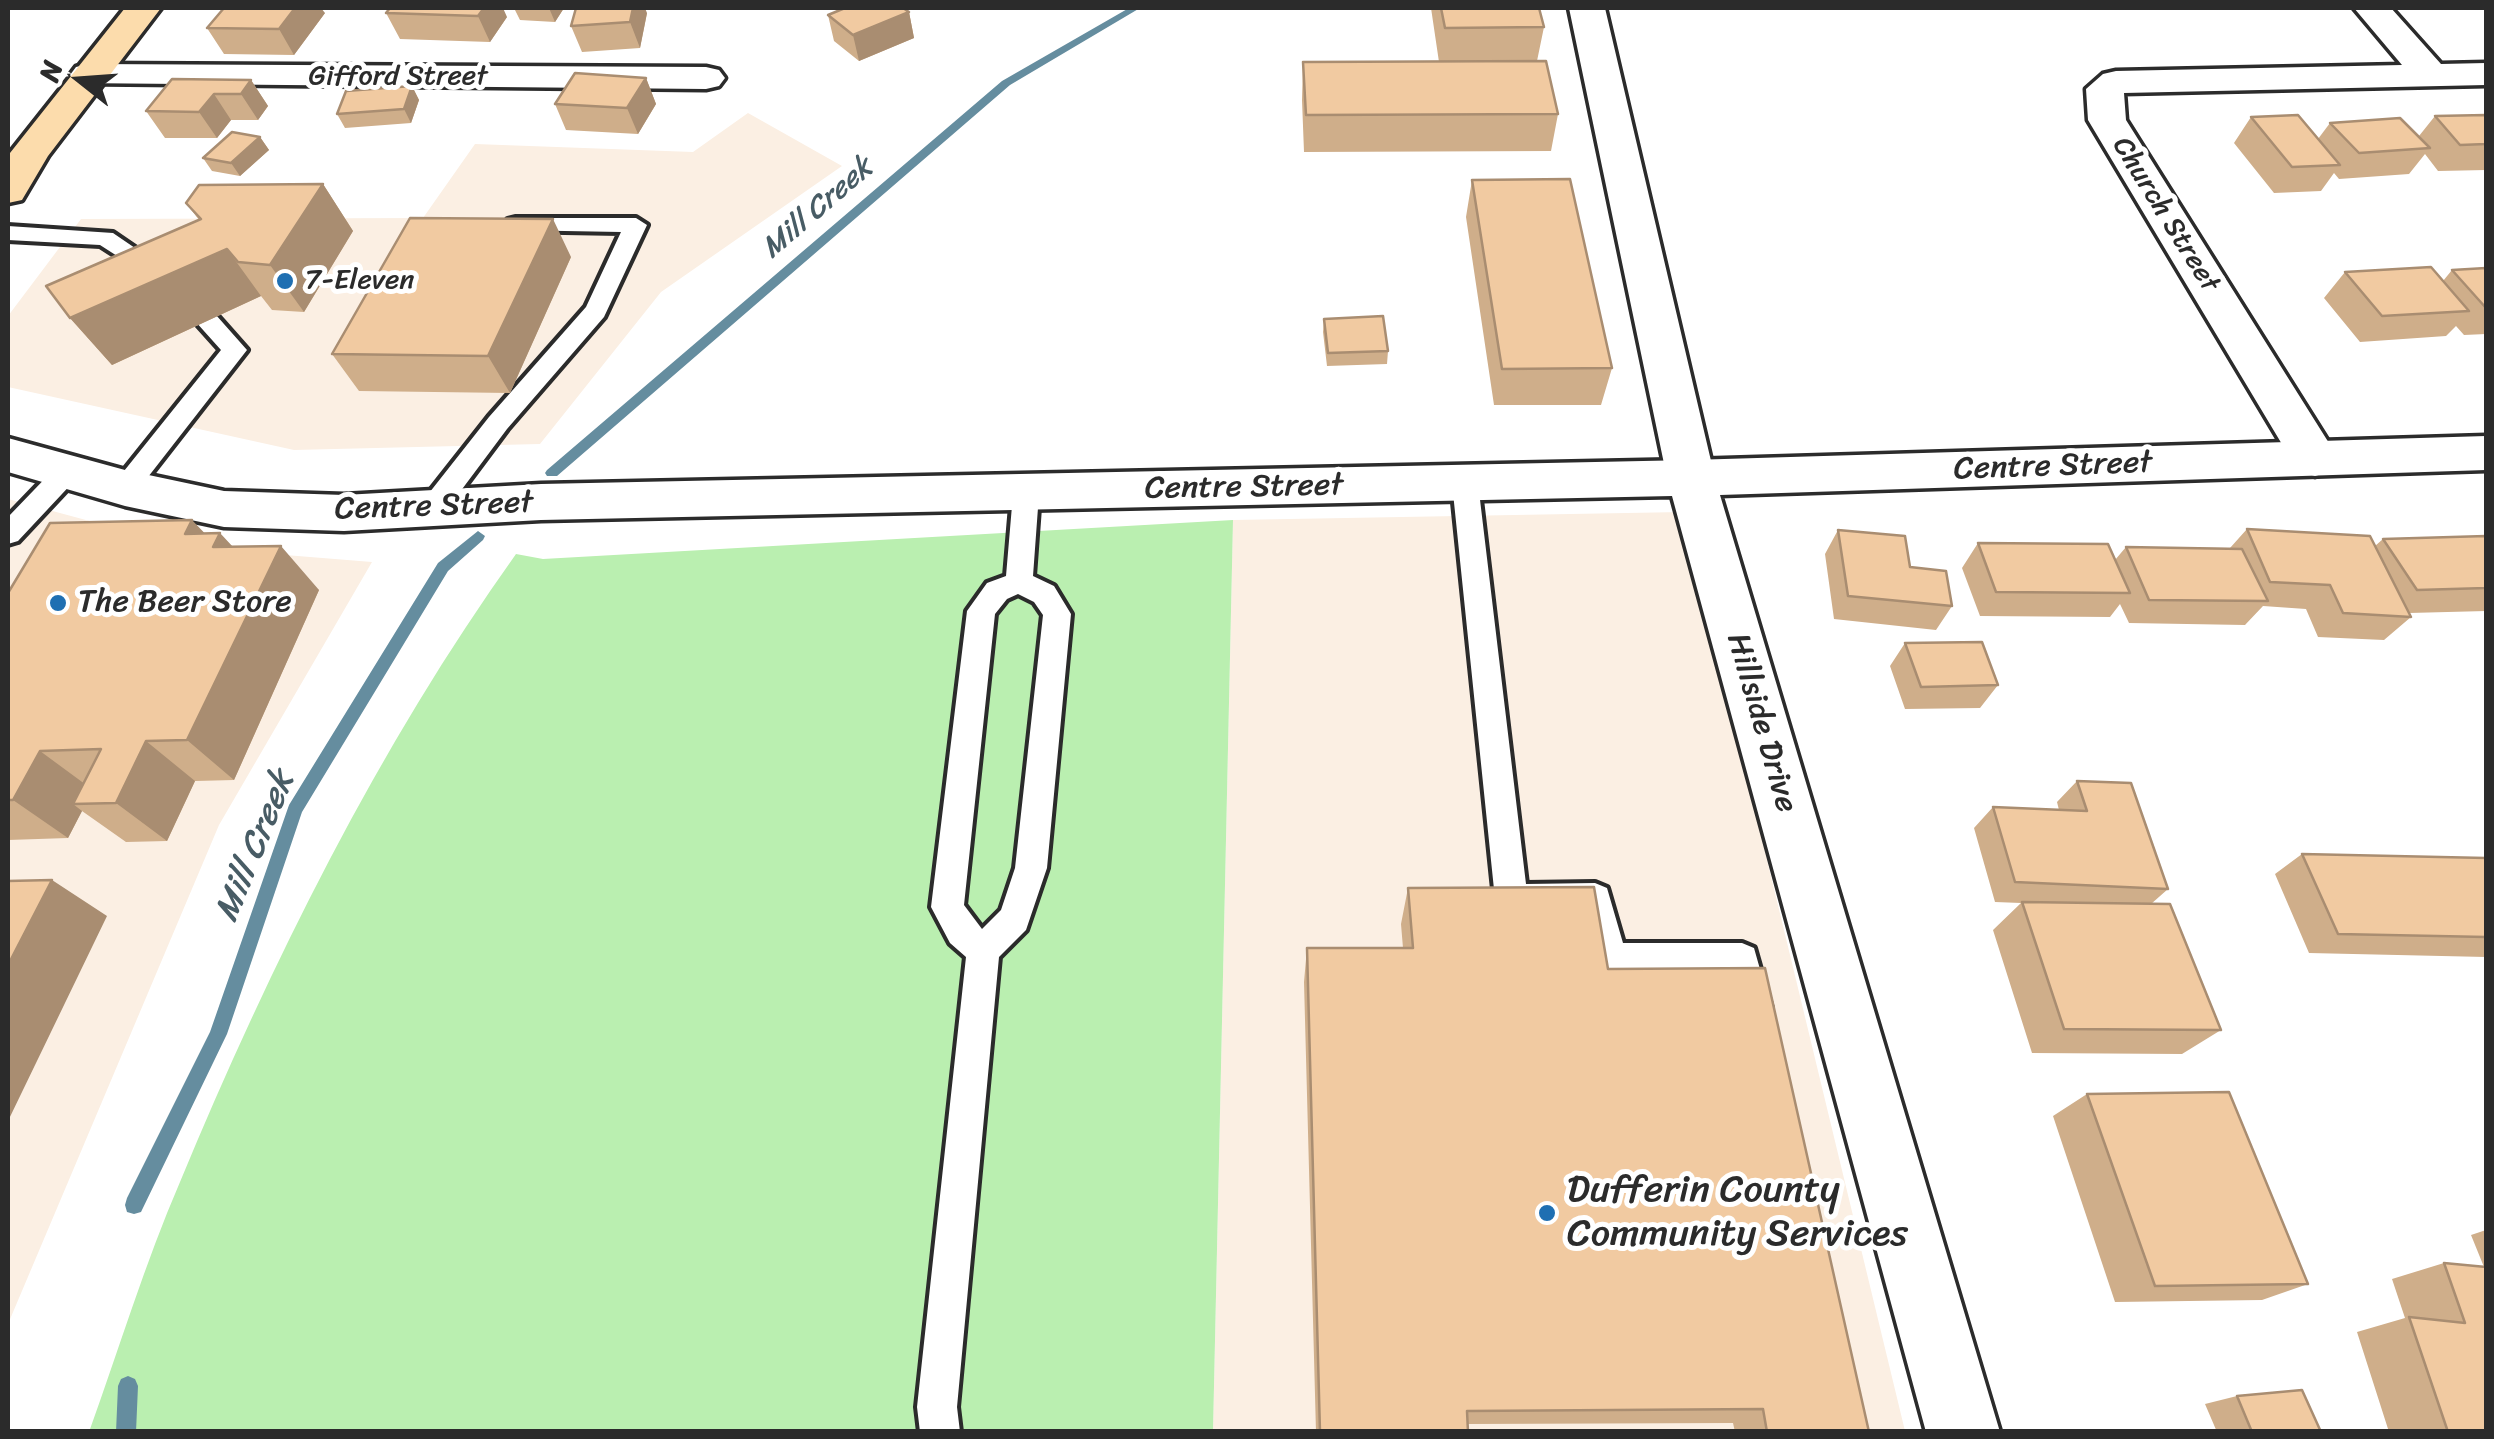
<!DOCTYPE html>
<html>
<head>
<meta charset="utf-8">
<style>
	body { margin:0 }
	#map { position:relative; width:2494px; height:1439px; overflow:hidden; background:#fff; font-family:Sriracha,sans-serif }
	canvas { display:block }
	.frame { position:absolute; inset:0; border:10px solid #2b2b2b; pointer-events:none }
	.north { position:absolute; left:30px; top:30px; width:100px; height:100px; -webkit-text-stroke:8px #fff; paint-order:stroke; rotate:287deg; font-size:28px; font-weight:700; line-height:40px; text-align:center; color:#2b2b2b }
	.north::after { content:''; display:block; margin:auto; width:35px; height:45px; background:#2b2b2b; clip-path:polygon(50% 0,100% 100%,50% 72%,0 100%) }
</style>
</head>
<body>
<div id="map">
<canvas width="2494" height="1439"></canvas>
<div class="frame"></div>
<div class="north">N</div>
</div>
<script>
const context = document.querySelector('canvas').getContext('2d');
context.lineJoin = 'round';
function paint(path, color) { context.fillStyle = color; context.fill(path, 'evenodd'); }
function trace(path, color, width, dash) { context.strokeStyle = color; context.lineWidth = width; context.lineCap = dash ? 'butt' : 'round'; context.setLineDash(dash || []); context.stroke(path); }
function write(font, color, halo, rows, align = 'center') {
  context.font = font + ' Sriracha,sans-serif'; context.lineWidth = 10; context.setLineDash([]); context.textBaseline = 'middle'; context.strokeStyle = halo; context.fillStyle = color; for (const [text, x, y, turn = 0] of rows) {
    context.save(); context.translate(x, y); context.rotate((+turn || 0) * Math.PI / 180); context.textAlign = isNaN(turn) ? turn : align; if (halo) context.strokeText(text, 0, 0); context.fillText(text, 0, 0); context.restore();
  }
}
paint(new Path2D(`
	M748 113 842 166 661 292 540 444 294 450 8 387V316L81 219 423 218 475 144 693 152Z
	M8 499 186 547 372 562 219 825 8 1324Z
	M1683 512 1905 1431 1213 1432 1233 520Z`), '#fbefe3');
paint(new Path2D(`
	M1233 520 1213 1431 89 1432C119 1349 145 1263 180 1182 271 963 378 747 516 554L543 559Z`), '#baefb0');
paint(new Path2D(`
	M1129 8H1140L1010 85 557 476H547L545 473 547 470 1002 81Z
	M478 531 485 536 483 540 448 571 302 812 227 1034 141 1212 134 1214 127 1212 125 1205 127 1198 210 1032 289 805 438 563Z
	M128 1376 135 1379 138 1386 136 1432H116L118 1386 121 1379Z`), '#658d9f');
const service = new Path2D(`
	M516 218H636L647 225 604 317 507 429 442 516H422L419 509 422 502 489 417 586 307 621 232 508 230V220Z
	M8 226 113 233 173 274 169 279H153L100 245 8 240Z
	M207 313 216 315 247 350 134 495H116L112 488 116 481 221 350 195 321Z
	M67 462 80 472 76 479 18 541 8 544V517L58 465Z
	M1465 473 1478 483 1526 884 1595 883 1607 888 1623 943H1742L1754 948 1771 1008 1766 1019 1754 1024 1742 1019 1729 974H1610L1598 969 1582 913 1511 914 1499 909 1495 899 1452 483Z
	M1026 484 1039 494 1033 576 1054 586 1071 614 1047 868 1026 930 999 957 957 1407 960 1432H920L917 1407 966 957 950 943 931 907 967 611 987 583 1006 576 1013 494ZM1018 594 1034 602 1043 615 1015 868 1001 910 982 929 964 905 995 614 1007 599Z`);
const minor = new Path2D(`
	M1569 8H1605L1715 478 1708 491 1691 496 1674 491 1667 478Z
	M2354 8H2391L2441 64 2486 63V85L2124 93 2126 120 2339 459 2332 471 2315 476 2298 471 2088 120 2086 89 2103 74 2116 71 2402 65Z
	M89 64 706 67 719 70 725 78 719 86 706 89 76 83 70 75 76 67Z`);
const tertiary = new Path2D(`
	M2486 436V470L1720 495 2000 1432H1926L1672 496 541 520 344 531 224 527 125 506 8 472V438L125 470 224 491 344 495 541 484 1691 460Z`);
const primary = new Path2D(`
	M125 8H161L48 156 22 200 8 203 10 153Z`);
trace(service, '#2b2b2b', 8);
trace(minor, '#2b2b2b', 7);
trace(tertiary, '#2b2b2b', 7);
trace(primary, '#2b2b2b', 7);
paint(service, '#fff');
paint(minor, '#fff');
paint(tertiary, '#fff');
paint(primary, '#fcdcac');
paint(new Path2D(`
	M514 8H564L555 22 520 20Z
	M1431 8H1539L1544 27 1537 61 1558 114 1551 151 1304 152 1302 100 1303 62H1439Z
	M909 12 914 38 859 61 834 41 828 15Z
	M325 13 294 55 224 54 207 28Z
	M386 13 507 17 490 42 400 39Z
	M647 13 640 48 582 52 571 26Z
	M646 78 656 104 638 134 566 130 555 104Z
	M251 80 268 106 258 120H231L217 138H165L146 111Z
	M412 86 419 100 411 123 345 128 337 114Z
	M2486 115V170L2438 171 2425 154 2409 174 2339 179 2334 173 2321 191 2274 193 2234 143 2251 117 2318 139 2330 123 2419 136 2435 116Z
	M260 137 269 150 240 176 212 171 203 158Z
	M1472 180 1612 368 1601 405H1494L1466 217Z
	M323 184 353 231 304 312 272 310 261 296 112 365 70 318 199 220 186 203Z
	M571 257 510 393 359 391 332 354Z
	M2486 268V334L2464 335 2456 326 2446 336 2360 342 2324 298 2345 272 2443 281 2452 270Z
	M1324 319 1388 351 1387 364 1327 366 1323 332Z
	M2247 529 2375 546 2383 539 2486 536V611L2409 613 2411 617 2384 640 2318 637 2306 609 2263 606 2245 625 2129 623 2120 604 2110 617 1980 616 1962 568 1978 543 2115 560 2126 547 2230 548Z
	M1838 530 1910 567 1952 606 1936 630 1834 619 1825 554Z
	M205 533 319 590 234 780 195 781 167 841 126 842 82 811 68 838 8 840V593Z
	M1905 643 1998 685 1980 708 1905 709 1890 666Z
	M2077 781 2168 889 2151 904 2221 1030 2182 1054 2032 1053 1993 930 2021 903 1995 902 1974 828 1993 807 2059 810 2057 802Z
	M2302 854 2486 858V957L2309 953 2275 874Z
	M1408 888 1608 969 1869 1432H1735L1733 1423 1468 1424V1432H1316L1304 982 1307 948H1403L1401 924Z
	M2087 1094 2308 1284 2262 1300 2115 1302 2053 1116Z
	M2486 1230V1432H2389L2357 1332 2405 1318 2392 1279 2444 1263 2484 1267 2471 1235Z
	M2237 1396 2321 1432H2217L2205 1404Z`), '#cfae8a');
paint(new Path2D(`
	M295 8H321L325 13 294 55 279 29Z
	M484 8H503L507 17 490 42 478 16Z
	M549 8H564L555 22Z
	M633 8H645L647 13 640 48 630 22Z
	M909 12 914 38 859 61 853 35Z
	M646 78 656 104 638 134 627 108Z
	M251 80 268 106 258 120 241 94Z
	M412 86 419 100 411 123 404 109Z
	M214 94 231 120 217 138 199 112Z
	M260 137 269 150 240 176 231 163Z
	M323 184 353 231 304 312 270 265Z
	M553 219 571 257 510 393 488 356Z
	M227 249 261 296 112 365 70 318Z
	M192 520 215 544 220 533 261 577 185 534Z
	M281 546 319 590 234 780 187 740Z
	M146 741 195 781 167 841 116 803Z
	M40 751 93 790 73 804 82 811 68 838 13 800Z
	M52 880 107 916 8 1121V965Z`), '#a98d71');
const building = new Path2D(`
	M224 8H295L279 29 207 28Z
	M390 8H484L478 16 386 13Z
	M576 8H633L630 22 571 26Z
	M845 8H903L909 12 853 35 828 15Z
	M1441 8H1539L1544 27 1445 28Z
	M1546 61 1558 114 1306 115 1303 62Z
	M575 73 646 78 627 108 555 104Z
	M172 79 251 80 241 94H214L199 112 146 111Z
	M412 86 404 109 337 114 346 91Z
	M2298 115 2340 165 2292 167 2251 117Z
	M2486 115V144L2460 145 2435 116Z
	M2400 118 2430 148 2359 153 2330 123Z
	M232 132 260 137 231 163 203 158Z
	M1570 179 1612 368 1502 369 1472 180Z
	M323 184 270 265 238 262 227 249 70 318 46 286 201 219 186 203 199 185Z
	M410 218 553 219 488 356 332 354Z
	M2431 267 2469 311 2382 316 2345 272Z
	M2486 268V308L2452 270Z
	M1383 316 1388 351 1328 353 1324 319Z
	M192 520 185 534 220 533 213 547 281 546 187 740 146 741 116 803 73 804 101 749 40 751 13 800H8V593L50 523Z
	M2247 529 2370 536 2411 617 2343 613 2330 585 2270 582Z
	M1838 530 1905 536 1910 567 1946 571 1952 606 1848 596Z
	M2486 536V588L2417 590 2383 539Z
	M1978 543 2108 544 2130 593 1996 592Z
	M2126 547 2242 549 2268 601 2149 600Z
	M1982 642 1998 685 1921 687 1905 643Z
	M2077 781 2131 783 2168 889 2015 882 1993 807 2087 811Z
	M2302 854 2486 858V937L2338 934Z
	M52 880 8 965V881Z
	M1594 887 1608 969 1765 968 1869 1432H1767L1763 1409 1467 1411 1468 1432H1320L1307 948H1413L1408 888Z
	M2022 902 2170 904 2221 1030 2064 1029Z
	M2229 1092 2308 1284 2155 1286 2087 1094Z
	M2444 1263 2486 1267V1432H2448L2409 1317 2465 1323Z
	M2302 1390 2321 1432H2252L2237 1396Z`);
paint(building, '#f1caa1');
trace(building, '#a98d71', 2.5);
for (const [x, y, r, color] of [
	[285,281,10,"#1f6fb2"],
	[58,603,10,"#1f6fb2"],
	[1547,1213,10,"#1f6fb2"]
]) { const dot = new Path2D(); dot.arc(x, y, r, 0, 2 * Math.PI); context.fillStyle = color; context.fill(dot); trace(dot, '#fff', 4); }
write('28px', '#2b2b2b', '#fff', [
	["Gifford Street",398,77],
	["Church Street",2165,215,58]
]);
write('28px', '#2b2b2b', '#fff', [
	["7-Eleven",305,281]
], 'left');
write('italic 30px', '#485c65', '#fff', [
	["Mill Creek",818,209,-41]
]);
write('32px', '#2b2b2b', '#fff', [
	["Centre Street",2053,467,-2],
	["Centre Street",1244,488,-1],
	["Centre Street",434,507,-2],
	["Hillside Drive",1761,723,74]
]);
write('32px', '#2b2b2b', '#fff', [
	["The Beer Store",78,603]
], 'left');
write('italic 35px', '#485c65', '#fff', [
	["Mill Creek",256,847,-68]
]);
write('38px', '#2b2b2b', '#fff', [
	["Dufferin County",1567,1191],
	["Community Services",1567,1235]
], 'left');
</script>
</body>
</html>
